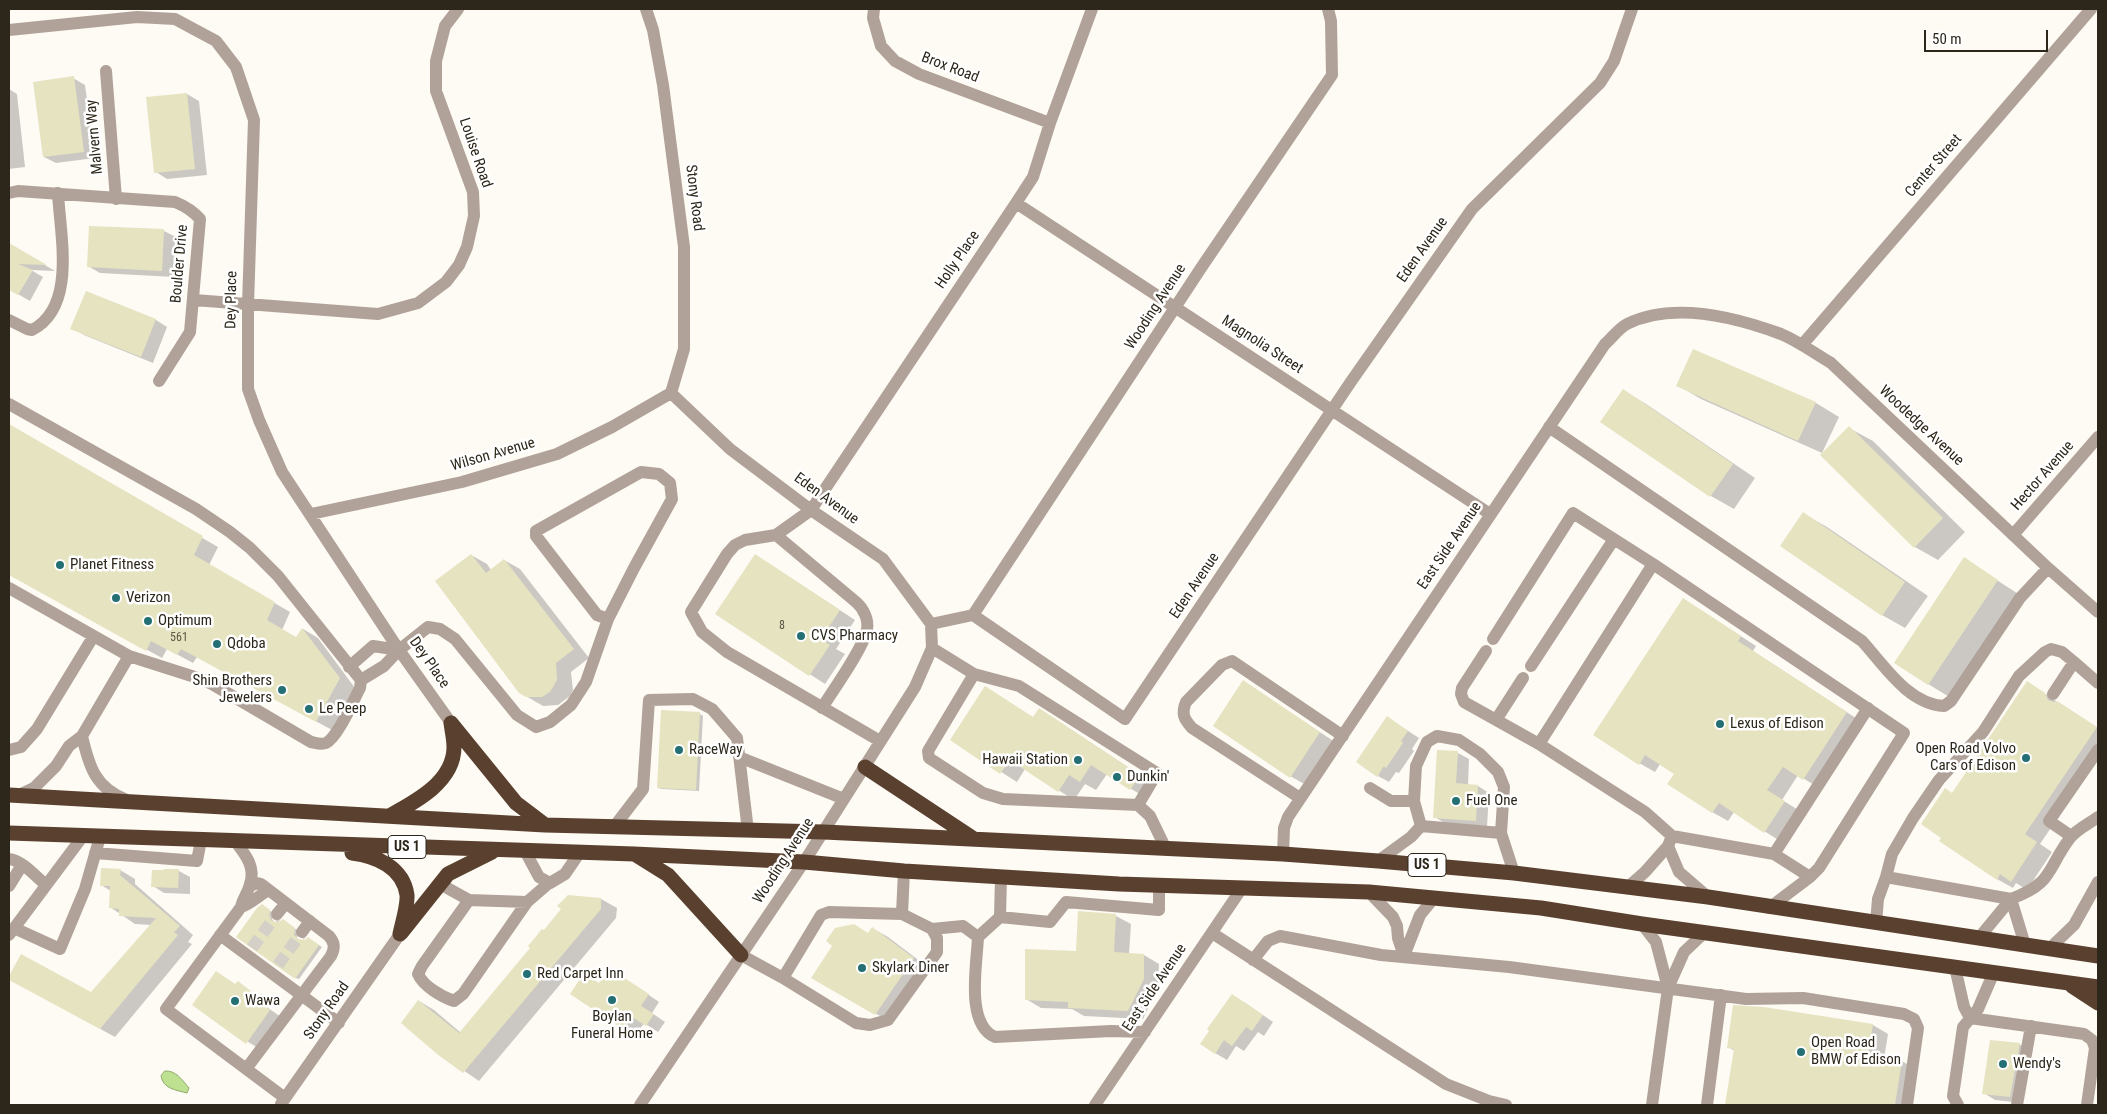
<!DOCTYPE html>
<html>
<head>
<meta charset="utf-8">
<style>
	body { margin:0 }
	#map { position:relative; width:2107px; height:1114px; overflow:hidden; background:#fefaf4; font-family:"Roboto Condensed",sans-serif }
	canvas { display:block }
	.frame { position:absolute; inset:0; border:10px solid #2d261a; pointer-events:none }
	.scale { position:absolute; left:1924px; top:30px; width:124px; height:22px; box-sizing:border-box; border:2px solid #2d261a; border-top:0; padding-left:6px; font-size:15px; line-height:18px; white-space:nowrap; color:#2d261a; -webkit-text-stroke:4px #fff; paint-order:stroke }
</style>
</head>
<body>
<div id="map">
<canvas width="2107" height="1114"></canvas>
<div class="frame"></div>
<div class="scale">50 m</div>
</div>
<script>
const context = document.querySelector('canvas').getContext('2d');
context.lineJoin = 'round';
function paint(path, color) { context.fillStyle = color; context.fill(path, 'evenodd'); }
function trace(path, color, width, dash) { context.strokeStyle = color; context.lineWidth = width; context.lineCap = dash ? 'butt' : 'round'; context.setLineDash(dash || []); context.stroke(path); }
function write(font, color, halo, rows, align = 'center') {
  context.font = font + ' "Roboto Condensed",sans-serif'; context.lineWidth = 5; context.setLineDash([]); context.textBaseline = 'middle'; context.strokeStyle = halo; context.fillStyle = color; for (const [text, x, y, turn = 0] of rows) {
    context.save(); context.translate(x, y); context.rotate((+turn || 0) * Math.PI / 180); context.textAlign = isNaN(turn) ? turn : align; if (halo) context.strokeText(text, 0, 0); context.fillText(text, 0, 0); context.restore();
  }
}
const water = new Path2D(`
	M165 1071C176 1070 182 1080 189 1088L187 1093C176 1090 163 1089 161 1076Z`);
paint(water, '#bde191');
trace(water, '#92a96d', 1);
paint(new Path2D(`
	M73 78 85 85 95 158 56 163 44 157Z
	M9 89 17 94 25 167 9 169Z
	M187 94 199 101 207 175 167 179 156 172Z
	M90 227 164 231 176 237 174 277 100 273 88 266Z
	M9 244 55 271 31 270 43 277 30 301 9 289Z
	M86 292 156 320 167 327 153 363 84 335 72 328Z
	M1693 350 1816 403 1839 417 1822 453 1701 399 1677 385Z
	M1623 390 1646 404 1755 478 1734 509 1711 496Z
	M9 426 218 547 209 565 290 612 282 630 296 638 303 629 318 638 355 688 332 730 197 657 193 663 167 649 162 658 9 574Z
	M1849 428 1873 441 1965 532 1938 560 1915 547Z
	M1804 514 1827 527 1928 596 1905 628 1882 615Z
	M471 555 487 564 491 570 504 560 520 569 589 658 571 672 573 690 570 696 558 705 543 706 519 692Z
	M1964 559 2020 595 1951 698 1928 684Z
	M771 565 855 620 836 649 845 654 825 684 717 614Z
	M1699 609 1756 646 1753 651 1862 722 1819 788 1798 775 1782 800 1800 811 1780 841 1734 812 1728 821 1712 812 1675 774 1660 764 1655 772 1639 763Z
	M1244 682 1335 742 1306 785 1290 776Z
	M2027 682 2098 728V758L2040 844 2052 852 2027 890 2016 883 2013 888 1997 879 1953 794Z
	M700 714 703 716 699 791 662 789 658 788Z
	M1034 718 1055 719 1155 785 1146 798 1107 774 1096 790 1085 784 1074 800 1025 769 1017 782 951 740Z
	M1399 725 1419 738 1412 749 1414 751 1399 773 1396 772 1389 782 1378 776Z
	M1458 753 1469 759 1468 785 1478 786 1489 793 1487 827 1446 824 1435 817Z
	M120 870 135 879V884L193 935 188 942 192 944 115 1037 9 979 21 956 91 993 151 925 135 924 110 907 111 891 101 885Z
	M179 871 190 877V894L164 893 153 886Z
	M601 899 617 908 616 918 479 1081 438 1053 419 1001 434 1010 461 1033 545 932Z
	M265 908 273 913 272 919 274 922 287 923 298 931 297 938 299 940 312 941 322 947 299 979 296 978Z
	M1116 916 1131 924 1129 954 1144 955 1159 964 1158 988 1143 1019 1084 1016 1072 1009 1041 1008 1026 999Z
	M872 928 888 937 929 968 892 1023 813 977 869 934Z
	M621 976 659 1002 652 1013 665 1022 658 1032 644 1023 636 1035 624 1029 600 984Z
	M238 983 263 999 261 1003 281 1017 259 1049 193 1005Z
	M1244 1002 1273 1022 1264 1036 1258 1032 1244 1051 1236 1046 1227 1060 1215 1053Z
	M1873 1025 1888 1034 1884 1059 1902 1061 1917 1070 1912 1105H1727L1735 1051 1728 1047Z
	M2019 1044 2031 1051 2022 1103 1995 1100 1984 1093Z`), '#0003');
paint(new Path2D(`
	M74 76 84 152 43 157 33 82Z
	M187 93 195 169 154 173 146 97Z
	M89 226 164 229 162 271 87 267Z
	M9 243 47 265 18 264 33 270 18 295 9 290Z
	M86 291 156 319 141 357 70 329Z
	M1693 349 1816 402 1798 441 1676 386Z
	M1623 389 1733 464 1710 497 1600 422Z
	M9 424 203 536 194 555 275 602 267 620 296 637 302 628 340 678 316 722 181 649 177 655 151 641 146 651 9 575Z
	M1849 426 1943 518 1914 548 1820 455Z
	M1803 512 1905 582 1882 616 1780 546Z
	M471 554 486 573 504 559 574 649 556 663 557 680 550 692 542 697H526L519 693 435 581Z
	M755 554 840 610 821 639 830 645 809 676 715 614Z
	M1964 557 1998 580 1928 685 1894 663Z
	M1683 598 1741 636 1738 641 1847 712 1803 780 1783 767 1767 790 1785 801 1764 833 1719 803 1712 813 1667 784 1674 774 1645 755 1639 765 1593 735Z
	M1243 680 1320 732 1290 778 1213 726Z
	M2027 681 2045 693 2048 700 2053 702 2057 701 2097 727 2025 834 2037 842 2011 882 2000 874 1997 880 1939 841 1941 838 1921 824 1945 788 1952 793Z
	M985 686 1033 717 1039 708 1140 775 1130 790 1091 765 1080 782 1069 775 1058 792 1010 760 1000 774 950 740Z
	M661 710 700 712 696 790 657 788Z
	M1387 716 1408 731 1401 741 1403 743 1386 768 1384 766 1377 777 1356 762Z
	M1437 750 1458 751 1456 783 1478 785 1476 821 1433 818Z
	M101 868 121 869 120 875 180 926 174 932 178 935 100 1029 9 980V976L21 954 91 992 156 918 119 916V909L109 908 110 886H100Z
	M164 869H179L178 888 151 887 152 870H164Z
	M568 895 601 898V909L463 1073 437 1054 401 1023 418 1000 459 1033 530 948 528 946 542 929 544 930 561 909 557 906Z
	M262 904 270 910 269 916 272 921 279 922 283 919 295 928 294 935 298 939 305 940 308 937 319 945 295 979 236 937 257 908Z
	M1078 911 1116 914 1114 952 1144 954V979L1128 1011 1068 1008V1002L1025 1000V949L1076 951Z
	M854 924 868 933 872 927 914 958 875 1015 811 978 832 946 826 941 835 928Z
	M609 968 649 994 641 1006 654 1014 646 1026 632 1017 624 1030 570 994 584 973 599 983Z
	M216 971 235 984 238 981 252 992 250 995 270 1010 246 1044 192 1005Z
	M1232 994 1263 1015 1252 1031 1246 1027 1232 1046 1224 1040 1215 1054 1200 1044 1209 1031 1207 1029Z
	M1733 1005 1764 1007 1873 1024 1868 1055 1902 1060 1895 1105H1725L1734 1049 1727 1048Z
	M1990 1040 2020 1043 2010 1097 1982 1094Z`), '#e5e3c0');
trace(new Path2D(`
	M252 948 277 914
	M278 965 302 932`), '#d4d0c8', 12, [12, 6]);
trace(new Path2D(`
	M646 9 653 30 663 85 684 247V349L671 393
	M874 9 873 18 881 46 895 61 919 74 1050 123
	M9 30 137 17 175 19 216 41 236 67 254 120 248 305V389L259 420 282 472 399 650 451 723
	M106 71 116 199
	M9 193 18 191 175 202C185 206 193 211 200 219L190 332 159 381
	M1016 203 1490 514
	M194 300 378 314 418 303 446 282 459 265 467 247 474 216 473 192 436 91V61L445 26 458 9
	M9 320 27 329 32 330C77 307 60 235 58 193
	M1802 345 2091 9
	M671 393 730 449 811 510 883 559 931 624 973 615 1125 719 1350 383 1472 209 1600 83 1614 61 1632 9
	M9 404 196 509 230 532 250 548 278 576 361 680 360 688C353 701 338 737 326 743 321 745 316 743 311 742L212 684 201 679 129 656 9 588
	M1549 427 1862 641C1884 665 1908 704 1944 706L1951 701 2020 598 2048 568
	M311 514 462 482 557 454 612 427 671 393
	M776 535 856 602C863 608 869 619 867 630 863 649 833 690 822 708
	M2013 535 2098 437
	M973 615 1201 268 1332 75 1331 21 1328 9
	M1493 639 1573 513 1653 564
	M932 648 974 674 928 751 929 758 983 793 1003 799 1138 805 1150 816 1166 849
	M1486 651 1462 688 1461 694 1464 702 1539 744 1645 812 1672 836 1668 846
	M1531 666 1614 539
	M349 667 373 646 399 650
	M974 674 1019 686 1157 773 1138 805
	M361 680 384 666 399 650 428 627 440 629 455 639 517 715 536 727 550 722 571 705 586 682 608 619 634 568 672 499 670 483 659 474 641 472 536 531V536L597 615 608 619
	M2053 694 2074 662 2098 683
	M1496 720 1523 678
	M82 736C89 766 95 788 127 800
	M880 741 727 652 702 632 691 612 727 554 735 545 745 540 776 535 811 510 1016 203 1033 177 1050 123 1092 9
	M1539 744 1653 564 1904 733 1819 868 1810 877 1769 908
	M9 750 21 747 37 729 93 637
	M739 757 844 799
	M1370 788 1391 801H1414
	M17 796 34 788 56 766 69 746 82 736 129 656
	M1300 798 1192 728C1184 719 1181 714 1186 702L1222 665 1232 661 1343 736
	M1421 826 1414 801 1416 766 1427 742 1437 736 1459 740 1480 754 1498 772 1504 787 1501 833 1514 873
	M1421 826 1501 833
	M614 827 643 789 649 700 693 699 712 709 737 738 748 831
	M1672 836 1774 854 1810 877
	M2071 836 2049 821 2098 750
	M235 841C245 854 256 867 250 884 248 893 243 898 241 907L166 1009 285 1098
	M525 851 539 877 550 883 565 874 580 852
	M95 853 197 861 201 840
	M1283 854 1284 828 1288 817 1605 344C1612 338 1619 328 1627 324 1673 301 1735 317 1781 334 1798 341 1814 353 1831 363L2048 568 2098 612
	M1774 854 1868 708
	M9 859C22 860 36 877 46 885
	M1378 861 1411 837 1421 826
	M1886 877 1892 854 1913 818 1939 780 1983 732 2019 676 2045 652 2051 649 2062 652 2074 662
	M440 884 469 900 527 902 549 883
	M9 886 22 865
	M1628 887 1645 872 1668 846 1679 872 1708 897
	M1369 892 1393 917 1397 926 1398 938 1404 956
	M2011 899 2025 945
	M469 900 422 966 418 974C423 986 442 997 454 1001L463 994 527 902
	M241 907C252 903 259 895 269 890
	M277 914 286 903
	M902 914 904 871
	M1000 917 1001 877
	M1876 923 1878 899 1886 877 2011 899C2054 883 2046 870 2070 838 2077 829 2090 823 2098 817
	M1642 924 1656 942 1668 988
	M14 928 60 949 85 889 100 837
	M932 929 963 926 978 937C977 964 965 1024 995 1037L1111 1031 1145 1032
	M302 932 310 921
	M1212 933 1446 1084 1489 1101 1506 1105
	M9 935 83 836
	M220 935 339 1023
	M978 937 1000 917 1050 922 1066 902 1159 910V885
	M1978 939 2011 899
	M2049 949 2074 925 2098 882
	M741 955 783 978 821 915 829 912 902 914 932 929 937 938V952L888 1020 870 1025 856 1023 783 978
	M1404 956 1420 915 1434 898
	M1253 960 1268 941 1280 936 1381 955 1509 967 1746 999 1803 998 1904 1014 1914 1019 1918 1028 1907 1105
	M1955 967 1964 1007 1970 1018
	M1970 1018 2084 1034 2092 1040 2095 1048 2087 1105
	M246 1069 331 956C335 948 335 943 329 936L261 884 257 883 250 886
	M281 1104 400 934
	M640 1105 804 862 915 687 932 648 931 624
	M1095 1105 1242 888
	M1652 1105 1668 988 1684 952 1704 933
	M1707 1105 1721 995
	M1958 1105 1953 1096 1963 1027 1978 1009 1994 972
	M2017 1105 2031 1026`), '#b0a299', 12);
trace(new Path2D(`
	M451 723 516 803 545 825
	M865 767 974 839
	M9 795 545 825 824 832 1283 854 1378 861 1514 873 1708 897 2098 956
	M391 815C417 801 454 781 454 747 454 739 452 731 451 723
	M9 833 634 854 804 862 904 871 1119 884 1369 892 1541 908 1642 924 2098 987
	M352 853C376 856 403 867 407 895 408 905 402 924 400 934
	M636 855 668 875 741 955
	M401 933 448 874 492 852
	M2072 986 2098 1003`), '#5a412f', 15);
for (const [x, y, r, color] of [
	[60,565,5,"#246f74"],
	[116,598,5,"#246f74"],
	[148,621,5,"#246f74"],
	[801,636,5,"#246f74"],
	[217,644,5,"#246f74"],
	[282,690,5,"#246f74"],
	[309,709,5,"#246f74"],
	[1720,724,5,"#246f74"],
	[679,750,5,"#246f74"],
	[2026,758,5,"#246f74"],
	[1078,760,5,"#246f74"],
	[1117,777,5,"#246f74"],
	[1456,801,5,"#246f74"],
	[862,968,5,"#246f74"],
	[527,974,5,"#246f74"],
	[612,1000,5,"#246f74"],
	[235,1001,5,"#246f74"],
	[1801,1052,5,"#246f74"],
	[2003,1064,5,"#246f74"]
]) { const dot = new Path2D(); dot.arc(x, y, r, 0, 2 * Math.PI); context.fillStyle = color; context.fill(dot); trace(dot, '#fff', 2); }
write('12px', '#5b5544', null, [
	["8",782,626],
	["561",179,638]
]);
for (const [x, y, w] of [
	[407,847,38],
	[1427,865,38]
]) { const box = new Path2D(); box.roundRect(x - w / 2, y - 11.5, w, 23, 4); context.fillStyle = '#fff'; context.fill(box); trace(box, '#2d261a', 1); }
write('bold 14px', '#2d261a', null, [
	["US 1",407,847],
	["US 1",1427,865]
]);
write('15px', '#2d261a', '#fff', [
	["Brox Road",950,68,21],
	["Malvern Way",95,137,-95],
	["Louise Road",475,153,71],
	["Center Street",1934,166,-49],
	["Stony Road",694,198,83],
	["Eden Avenue",1423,250,-55],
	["Holly Place",958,260,-56],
	["Boulder Drive",180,264,-85],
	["Dey Place",232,300,-89],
	["Wooding Avenue",1156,307,-57],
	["Magnolia Street",1262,345,33],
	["Woodedge Avenue",1921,426,43],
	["Wilson Avenue",493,455,-16],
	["Hector Avenue",2043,476,-49],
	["Eden Avenue",826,499,36],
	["East Side Avenue",1450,546,-56],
	["Eden Avenue",1195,586,-56],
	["Dey Place",429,663,55],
	["Wooding Avenue",784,861,-57],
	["East Side Avenue",1155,988,-56],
	["Stony Road",327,1011,-55]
]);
write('15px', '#2d261a', '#fff', [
	["Planet Fitness",70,565],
	["Verizon",126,598],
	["Optimum",158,621],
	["CVS Pharmacy",811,636],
	["Qdoba",227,644],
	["Shin Brothers",272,681,"right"],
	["Jewelers",272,698,"right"],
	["Le Peep",319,709],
	["Lexus of Edison",1730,724],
	["Open Road Volvo",2016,749,"right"],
	["Cars of Edison",2016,766,"right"],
	["RaceWay",689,750],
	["Hawaii Station",1068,760,"right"],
	["Dunkin'",1127,777],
	["Fuel One",1466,801],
	["Skylark Diner",872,968],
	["Red Carpet Inn",537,974],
	["Wawa",245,1001],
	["Boylan",612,1017,"center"],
	["Funeral Home",612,1034,"center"],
	["Open Road",1811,1043],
	["BMW of Edison",1811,1060],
	["Wendy's",2013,1064]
], 'left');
</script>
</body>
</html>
